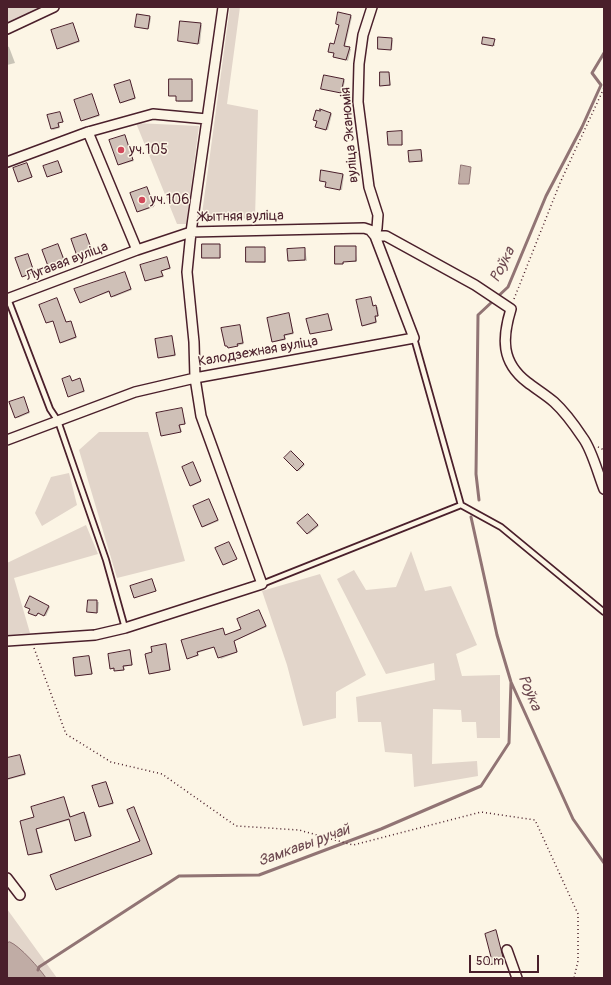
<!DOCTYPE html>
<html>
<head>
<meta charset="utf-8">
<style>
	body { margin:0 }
	#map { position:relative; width:611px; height:985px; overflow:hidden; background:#fcf5e5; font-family:Pangolin,sans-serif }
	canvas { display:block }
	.frame { position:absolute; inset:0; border:8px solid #4a1f2b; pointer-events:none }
	.scale { position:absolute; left:469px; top:955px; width:70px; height:18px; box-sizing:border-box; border:2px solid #4a1f2b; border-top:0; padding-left:5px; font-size:12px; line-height:14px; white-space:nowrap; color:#4a1f2b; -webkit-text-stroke:3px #fcf5e5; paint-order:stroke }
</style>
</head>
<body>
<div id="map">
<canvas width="611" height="985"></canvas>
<div class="frame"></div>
<div class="scale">50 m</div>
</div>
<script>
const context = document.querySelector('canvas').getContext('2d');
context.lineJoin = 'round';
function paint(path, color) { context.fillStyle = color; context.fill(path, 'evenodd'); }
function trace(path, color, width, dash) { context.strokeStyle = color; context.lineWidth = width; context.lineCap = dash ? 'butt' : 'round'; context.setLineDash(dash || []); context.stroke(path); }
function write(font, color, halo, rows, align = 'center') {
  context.font = font + ' Pangolin,sans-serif'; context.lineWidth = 3; context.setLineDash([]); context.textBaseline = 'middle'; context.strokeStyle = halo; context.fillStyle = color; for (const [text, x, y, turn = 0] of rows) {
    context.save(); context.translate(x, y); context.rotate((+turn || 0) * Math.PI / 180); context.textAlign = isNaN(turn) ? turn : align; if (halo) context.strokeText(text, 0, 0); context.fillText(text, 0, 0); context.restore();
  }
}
paint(new Path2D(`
	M7 7H45L7 23Z
	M230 7H240L227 104 258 110 255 218 201 221Z
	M136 123 199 126 186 224H177Z
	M99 432H148L185 561 117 578 79 450Z
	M69 473 77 505 42 526 35 513 51 477Z
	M86 525 98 554 14 578 30 633 7 635V563Z
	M411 551 425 591 451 586 477 645 456 654 462 676 500 675V738H477L476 722H462L461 710 433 709 432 764 477 761 478 776 414 787 412 754 385 752 381 722H358L356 697 435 680 434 663 386 674 337 579 354 570 366 590 396 587Z
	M320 574 366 675 336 692V718L303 726 287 665 262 591Z
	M7 909 57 978H7Z`), '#e2d5ca');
const water = new Path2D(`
	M461 165 471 167 469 184H459Z
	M10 942C20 946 40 969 46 978H7V943Z`);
paint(water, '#c0aca5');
trace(water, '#917474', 1);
paint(new Path2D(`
	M351 16 352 17 345 47 351 49 348 61 334 57 335 45 340 25Z
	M150 17 151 18 149 29 137 27Z
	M73 24 80 42 59 49 58 48Z
	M200 24 202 25 200 44 179 41Z
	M391 39 393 40 392 50 379 49Z
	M494 40 495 46 485 44Z
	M7 46 9 47 15 63 7 65Z
	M389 73 391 86H383L381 85Z
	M191 80 193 81V102H178L177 96H170Z
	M344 80 345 81 342 93 323 89Z
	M130 81 136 99 122 103 121 102Z
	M91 95 100 116 84 121 82 120Z
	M321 111 332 114 328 130 317 127Z
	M60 113 64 122 59 123 60 128 53 130 52 129Z
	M401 132 403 145H389Z
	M124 136 134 161 120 165 119 164Z
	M421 151 423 162 410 161Z
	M58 162 63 172 47 176Z
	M27 164 33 177 20 182 19 181Z
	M342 174 344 175 342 190 328 187 327 182Z
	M147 189 154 207 139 212 138 211Z
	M86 235 93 251 79 256 78 255Z
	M58 245 65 260 51 266 49 265Z
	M220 245 221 258 203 257Z
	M355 247 357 262H344V264H336Z
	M265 248 266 263 247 262Z
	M305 249 307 261 289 260Z
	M28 255 35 273 24 277 22 276Z
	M167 258 171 269 162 271 164 277 146 281 142 266Z
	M125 273 132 290 114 297 110 292 80 302Z
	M371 298 374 306 378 307 379 316 376 317 377 323 364 326 362 325Z
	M57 299 67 323H72L77 338 62 343 54 321 47 323Z
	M289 314 294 334 285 336 286 340 275 342H273Z
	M328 315 333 330 310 334Z
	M240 326 244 344 230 348 226 346Z
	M172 337 176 356 161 358 159 357Z
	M70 378 72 382 81 380 85 392 69 396Z
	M24 398 30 413 18 418 16 417Z
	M182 409 186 424 180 425 182 432 162 435Z
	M292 452 305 465 299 471 297 470Z
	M193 463 201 482 192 486 191 485Z
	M209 500 219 521 204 527 202 526Z
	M308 515 319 526 309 534 299 523Z
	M229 543 237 559 225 565 224 564Z
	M152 580 157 591 135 597Z
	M30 598 50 607 46 616 39 613 37 616 29 613 31 609Z
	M89 601 99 602 98 613 88 612Z
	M259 611 267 627 234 641 238 652 221 659 215 647 198 653 199 656 188 658 222 629 226 640 243 630Z
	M165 645 171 670 151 674 149 673 154 653Z
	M130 651 133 665 124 667 125 670 117 671 115 669 111 668Z
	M89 657 93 674 76 676 74 659Z
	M20 756 26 775 7 780V759Z
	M106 783 114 804 101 807 94 787Z
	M64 798 71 817 86 814 92 836 76 840 70 820 37 829 43 853 29 855 21 821 35 818Z
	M134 808 153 854 57 890 141 842Z
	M496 932 505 961 491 965 490 964Z`), '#0003');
trace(new Path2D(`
	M479 500 476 474 478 315 508 287 546 196 582 127 601 85 592 73 604 53
	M471 517 497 635 511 682 573 819 604 863
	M38 970 39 967 179 876 259 875 381 829 481 786 509 743 511 682`), '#917474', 3);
const building = new Path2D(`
	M338 12 351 15 344 46 350 47 346 60 333 57 334 53 328 52 330 43 334 44 339 25 336 24Z
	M137 14 150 16 148 29 135 27Z
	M180 21 201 23 198 44 178 41Z
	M73 23 79 41 57 49 51 30Z
	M378 37 392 38 391 50 378 49Z
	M483 37 495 39 493 46 482 44Z
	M380 72H389L390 85 380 86Z
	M324 75 344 79 341 93 321 89Z
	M169 79H192V101H176V96H169Z
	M130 80 135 98 120 103 114 85Z
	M92 94 99 115 81 121 74 100Z
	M320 109 331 113 326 130 315 127 317 121 313 120 316 110 320 111Z
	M60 112 63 122 58 123 59 127 51 129 47 115Z
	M402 131V145H388L387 132Z
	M125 135 133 160 118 165 109 140Z
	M421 150 422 161 409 162 408 151Z
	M58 161 62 172 47 177 43 166Z
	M27 163 32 177 18 182 13 168Z
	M321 170 343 174 340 190 325 187 326 182 320 181Z
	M147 187 154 206 137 212 130 193Z
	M86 234 92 251 77 256 71 239Z
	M58 244 64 260 48 266 42 250Z
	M202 244H220V258H202Z
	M335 246H356V261L343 262V264H335Z
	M246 247H265V262H246Z
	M305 248V260L288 261 287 249Z
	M28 254 34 272 22 277 15 258Z
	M167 257 170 268 161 271 163 276 145 281 140 265Z
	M125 272 131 289 111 297 109 291 80 303 74 289Z
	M371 297 373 306 376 305 378 316H375L376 322 362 326 356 300Z
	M57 298 66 322 71 321 76 337 60 343 53 321 46 323 39 305Z
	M289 313 293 333 284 335 285 339 272 342 267 318Z
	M328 314 332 330 310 334 306 319Z
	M240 325 243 343 237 344 238 346 228 348 227 346H225L221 328Z
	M172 336 175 355 158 358 155 339Z
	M70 376 72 381 80 378 84 391 68 397 62 379Z
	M24 397 29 412 15 418 9 402Z
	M182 408 185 424 179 425 181 432 161 436 156 413Z
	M291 451 304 464 297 471 284 458Z
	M193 462 201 481 190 486 182 467Z
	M209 499 218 520 202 527 193 506Z
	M308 514 318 525 307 534 297 523Z
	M229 542 237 559 223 565 215 548Z
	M152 579 156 591 134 598 130 586Z
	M30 596 49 606 44 616 38 613 36 616 28 613 30 609 25 607Z
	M88 600H97V613L87 612Z
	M259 610 266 626 234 641 237 652 218 658 214 647 197 652 198 655 187 659 181 640 223 628 225 635 241 629 237 619Z
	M166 644 170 670 149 674 145 654 152 652 151 647Z
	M130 650 132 665 123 666 124 670 114 671V668L110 669 108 654Z
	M89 656 92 674 75 676 73 658Z
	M20 755 25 774 7 779V758Z
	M106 782 113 803 99 807 92 786Z
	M64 797 70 817 84 812 91 836 75 841 69 819 36 829 42 852 28 855 20 821 34 817 31 807Z
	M134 807 152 854 56 890 50 875 140 841 127 810Z
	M496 930 504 961 489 965 487 958 491 957 485 934Z`);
paint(building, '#cfc0b7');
trace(building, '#4a1f2b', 1);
const service = new Path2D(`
	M8 299 50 409 58 421 106 560 125 628
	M414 338 461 505 501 527 604 612
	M262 584 461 505`);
const minor = new Path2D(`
	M7 29 54 7
	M88 132 153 114 207 119
	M7 162 88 132 137 250 191 232 364 228 370 230 375 236H386L475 285 511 309C502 338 501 362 527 382 536 389 546 395 554 402 565 412 575 426 583 438 592 450 598 474 604 489
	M7 299 137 250
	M7 440 135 392 195 378 414 338 375 236 377 228 378 215 369 187 358 102 359 64 363 35 372 7
	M7 641 95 635 125 628 262 584 201 416 195 378 194 342 187 272 191 232 223 7
	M7 878 20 895
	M507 950 517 978`);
trace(service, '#4a1f2b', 8);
trace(minor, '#4a1f2b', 12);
trace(new Path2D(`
	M514 299 560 183 604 88
	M598 447 604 450
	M34 648 66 734 111 762 162 774 236 826 299 830 353 845 481 812 535 820 578 914V961L574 978`), '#4a1f2b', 1.5, [1, 3]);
trace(service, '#fcf5e5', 4.5);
trace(minor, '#fcf5e5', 9);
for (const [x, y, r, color] of [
	[121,150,4,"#d1495b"],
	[142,200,4,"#d1495b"]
]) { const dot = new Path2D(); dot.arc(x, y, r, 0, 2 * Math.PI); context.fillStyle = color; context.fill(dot); trace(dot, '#fcf5e5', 1.5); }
write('14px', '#4a1f2b', '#fcf5e5', [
	["вуліца Эканомія",350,135,-95],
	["Жытняя вуліца",241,217,-1],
	["Лугавая вуліца",67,262,-21],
	["Калодзежная вуліца",258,352,-10]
]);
write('14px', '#4a1f2b', '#fcf5e5', [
	["уч.105",129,150],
	["уч.106",150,200]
], 'left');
write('italic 15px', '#6d4950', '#fcf5e5', [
	["Роўка",503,265,-63],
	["Роўка",529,693,67],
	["Замкавы ручай",304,846,-20]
]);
</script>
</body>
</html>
